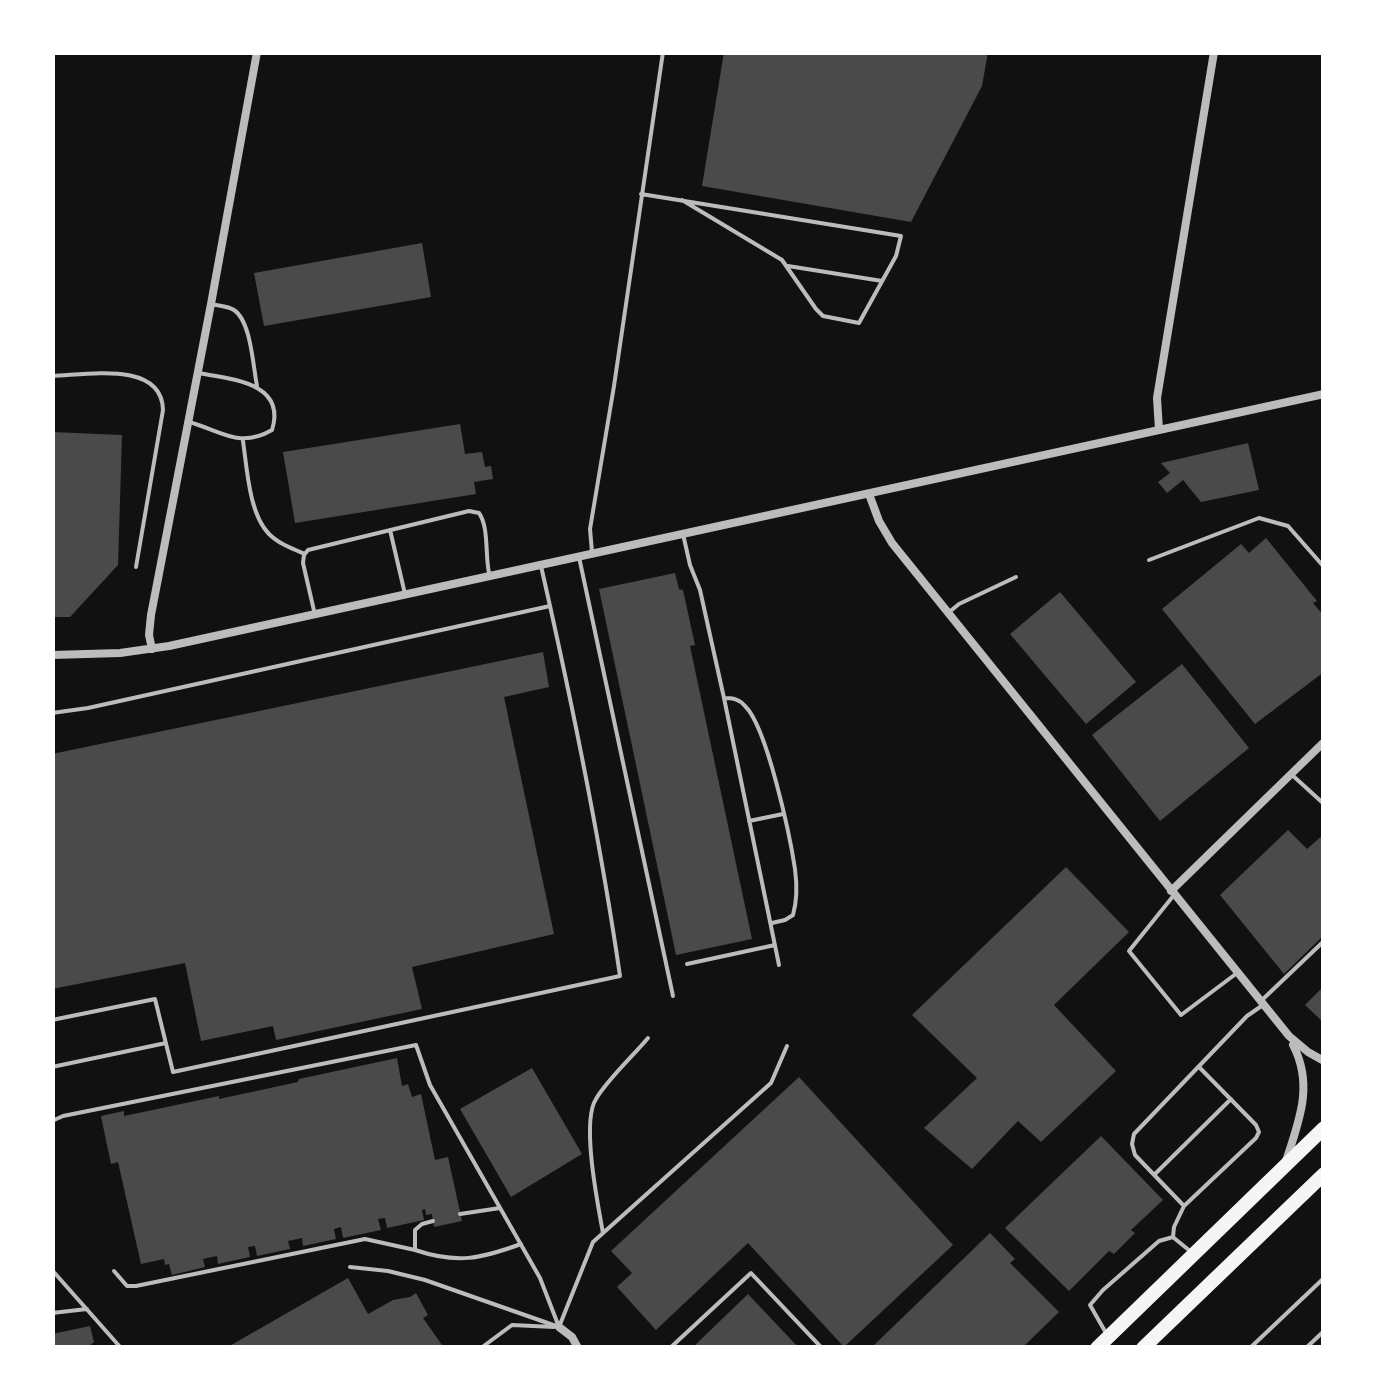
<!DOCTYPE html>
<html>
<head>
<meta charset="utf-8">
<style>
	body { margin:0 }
	#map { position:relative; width:1376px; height:1400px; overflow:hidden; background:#111; font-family:"Open Sans",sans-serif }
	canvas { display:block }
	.frame { position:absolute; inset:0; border:55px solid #fff; pointer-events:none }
</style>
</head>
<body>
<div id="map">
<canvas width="1376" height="1400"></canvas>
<div class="frame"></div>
</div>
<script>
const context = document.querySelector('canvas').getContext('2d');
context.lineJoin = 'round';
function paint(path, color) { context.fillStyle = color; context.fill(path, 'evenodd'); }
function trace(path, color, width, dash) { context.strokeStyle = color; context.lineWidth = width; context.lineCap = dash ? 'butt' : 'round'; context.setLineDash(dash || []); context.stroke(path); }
paint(new Path2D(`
	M724 52H988L982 86 911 222 702 186Z
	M422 243 431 297 264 326 254 273Z
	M460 424 465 454 482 452 485 467 491 466 493 479 474 482 476 494 295 523 283 452Z
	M52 432 122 435 118 565 70 617H52Z
	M1248 443 1259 490 1201 502 1183 480 1167 493 1158 482 1170 473 1161 463Z
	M1266 538 1317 601 1313 603 1324 616V672L1255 724 1162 609 1241 544 1249 553Z
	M675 573 679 589 683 590 695 645 690 646 752 939 676 955 599 589Z
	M1060 592 1136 682 1086 724 1010 634Z
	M543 652 549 687 504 697 554 934 412 967 422 1009 276 1040 273 1026 201 1041 185 963 52 989V754Z
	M1182 664 1249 748 1160 821 1092 735Z
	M1288 830 1307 849 1324 834V935L1284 974 1220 895Z
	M1066 867 1129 932 1054 1005 1116 1071 1041 1142 1018 1121 972 1169 924 1128 977 1078 912 1015Z
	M1324 986V1023L1305 1005Z
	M397 1058 402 1086 408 1084 412 1097 421 1094 435 1160 448 1157 462 1221 434 1227 432 1214 426 1215 425 1209 422 1210 424 1220 387 1228 385 1218 378 1219 381 1230 343 1238 341 1227 334 1229 336 1239 303 1246 302 1238 288 1241 290 1249 257 1256 255 1246 248 1247 250 1257 218 1264 217 1256 203 1259 205 1267 172 1275 169 1264 165 1265 164 1259 141 1264 118 1162 111 1164 101 1116 124 1111V1116L219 1096V1099L298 1082 299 1079Z
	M532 1068 582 1154 511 1197 460 1109Z
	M799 1077 953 1245 844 1347 748 1243 656 1330 617 1287 632 1273 611 1251Z
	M1101 1136 1163 1200 1131 1230 1135 1233 1114 1254 1109 1251 1069 1291 1005 1228Z
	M990 1233 1015 1259 1010 1263 1059 1312 1022 1348H871Z
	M348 1278 368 1314 393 1300 410 1297 416 1293 428 1315 423 1318 442 1345 437 1348H226Z
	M748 1294 799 1348H692Z
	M90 1326 94 1342 87 1348H52V1334Z`), '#4a4a4a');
trace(new Path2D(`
	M641 194 901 236 896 256 859 323 823 316 816 309 782 260 682 200
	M788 266 882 281
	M211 304C219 306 228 306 234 310 251 321 253 366 257 386
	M52 376C86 375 162 360 163 410L136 567
	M189 422C222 431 239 449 272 430 287 382 230 379 198 373
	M243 441C247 468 249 514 269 534 279 544 293 549 305 554
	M390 530 405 594
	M683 534 690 565 700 590 724 698 779 965
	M592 552 590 529 614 386 663 52
	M579 557 673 996
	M1149 560 1259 518 1288 526 1324 567
	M948 613 959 604 1016 577
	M315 615 303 563 304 555 308 550 469 511 479 513C489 527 485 555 489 573
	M724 698C733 698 739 699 745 706 767 727 790 836 795 869 797 884 797 901 793 915L785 920 772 923
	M52 713 88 708 550 606
	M1291 774 1324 804
	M749 821 783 814
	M1174 895 1129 951 1181 1015 1237 973
	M687 964 775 945
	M1262 1000 1324 941
	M52 1020 155 999 173 1072 620 976C600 838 572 702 541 566
	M52 1067 166 1043
	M52 1121 63 1116 416 1045 430 1085 540 1278 559 1327
	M1156 1173 1231 1099
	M1184 1206 1135 1155 1132 1144 1134 1134 1247 1016 1263 1005
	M460 1214 500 1208
	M433 1221 422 1224 415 1230V1250C457 1264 480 1259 521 1244
	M603 1233C598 1205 581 1122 596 1099 607 1080 633 1056 648 1038
	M1173 1237 1174 1227 1184 1206 1256 1138 1259 1132 1256 1125 1199 1067
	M1174 1238 1190 1251
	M350 1267 388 1271 425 1280 559 1327
	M52 1270 121 1348
	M114 1271 127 1286H136L365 1239 415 1250
	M52 1313 87 1309
	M559 1327 593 1242 771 1083 787 1046
	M1106 1333 1090 1305 1103 1290 1159 1241 1173 1237
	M481 1348 512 1325 554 1327
	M670 1348 751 1273 822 1348
	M1250 1348 1324 1278
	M1306 1348 1324 1331`), '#bcbcbc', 4);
trace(new Path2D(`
	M1159 430 1157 398 1214 52
	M869 494 879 521 892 543 1289 1036 1308 1052 1324 1061
	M152 649 149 635 151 615 211 304 257 52
	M52 655 120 653 169 646 1324 394
	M1171 891 1324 742
	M1286 1161C1299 1121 1314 1085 1293 1045
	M559 1327 572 1337 578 1348`), '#bcbcbc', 8);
trace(new Path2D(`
	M1097 1348 1324 1128
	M1143 1348 1324 1174`), '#f5f5f5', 14);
</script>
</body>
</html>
